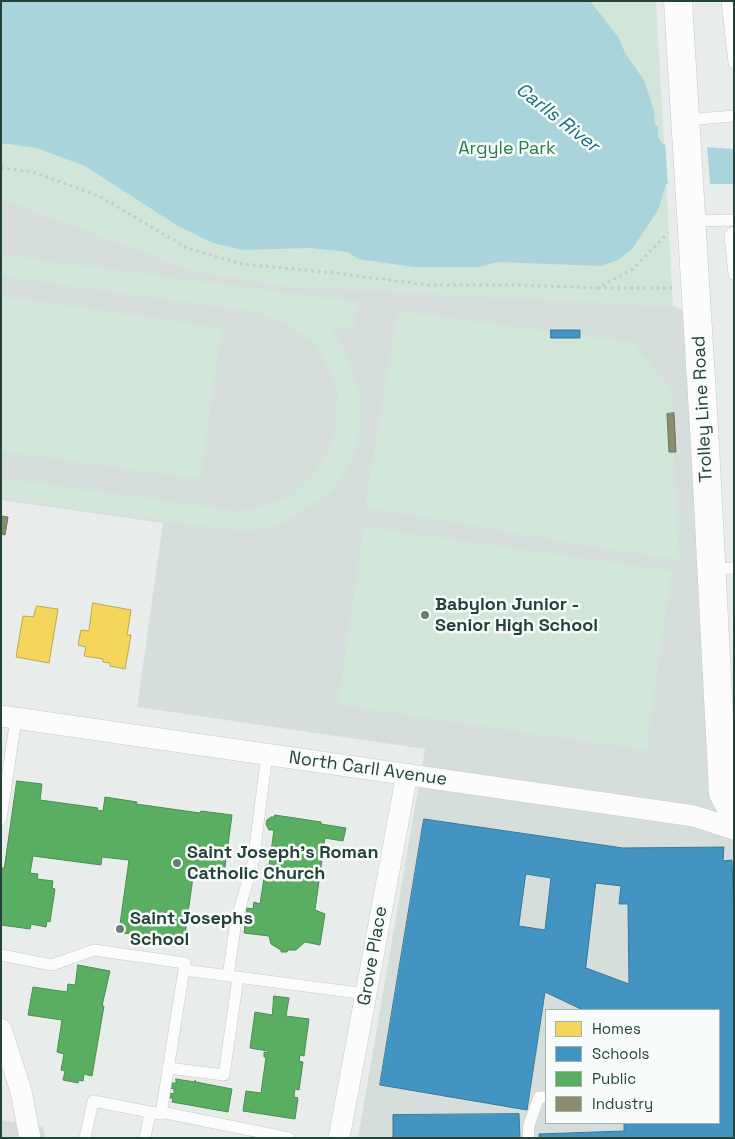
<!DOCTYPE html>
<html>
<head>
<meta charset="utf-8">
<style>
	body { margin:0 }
	#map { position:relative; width:735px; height:1139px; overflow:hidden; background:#e8edeb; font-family:"Space Grotesk",sans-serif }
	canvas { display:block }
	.frame { position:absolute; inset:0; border:2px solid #24423a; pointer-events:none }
	.legend { position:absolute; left:545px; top:1009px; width:175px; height:115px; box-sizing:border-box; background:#f7fbf9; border:1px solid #a3b1ad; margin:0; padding:6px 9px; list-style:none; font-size:15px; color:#24423a }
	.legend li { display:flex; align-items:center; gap:10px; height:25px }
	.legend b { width:25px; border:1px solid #a3b1ad }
</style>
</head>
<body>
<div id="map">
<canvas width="735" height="1139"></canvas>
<div class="frame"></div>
<ul class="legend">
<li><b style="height:14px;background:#f6d55c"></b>Homes</li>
<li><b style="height:14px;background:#4393c3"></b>Schools</li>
<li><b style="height:14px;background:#5aae61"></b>Public</li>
<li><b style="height:14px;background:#8c8c6e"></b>Industry</li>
</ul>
</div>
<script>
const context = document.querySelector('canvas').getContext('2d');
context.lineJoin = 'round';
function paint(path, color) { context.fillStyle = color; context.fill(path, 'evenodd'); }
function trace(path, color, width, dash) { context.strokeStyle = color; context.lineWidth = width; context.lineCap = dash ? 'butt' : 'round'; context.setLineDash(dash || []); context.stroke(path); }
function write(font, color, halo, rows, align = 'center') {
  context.font = font + ' "Space Grotesk",sans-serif'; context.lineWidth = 5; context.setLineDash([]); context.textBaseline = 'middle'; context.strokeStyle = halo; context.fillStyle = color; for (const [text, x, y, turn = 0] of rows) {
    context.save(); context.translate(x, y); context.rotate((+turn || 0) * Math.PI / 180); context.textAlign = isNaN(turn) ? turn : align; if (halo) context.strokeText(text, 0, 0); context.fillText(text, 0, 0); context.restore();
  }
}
paint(new Path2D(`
	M1 198 196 271 281 285 673 306 683 310 710 773 734 784V1138H358L425 749 137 707 163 523 1 500ZM546 1010H719V1123H546Z
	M1 1120 43 1127 46 1138H1Z`), '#d6dedb');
paint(new Path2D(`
	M1 1H656L673 306 281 285 196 271 1 198Z
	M1 255 358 302 354 328 329 326 346 353 359 391 360 431 351 460 332 491 286 522 246 532 1 498V478L238 511 263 507 289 497 310 477 327 454 336 424 338 395 331 372 314 343 288 325 257 312 1 276Z
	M1 296 222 328 200 479 1 451Z
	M398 311 632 343 671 389 679 560 613 550 365 507Z
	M364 527 672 571 646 750 338 705Z`), '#d1e6d8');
paint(new Path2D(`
	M1 1H590L619 38 625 53 644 80 654 111 655 125 658 126V138L663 144 734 149V184H666L658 210 632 249 618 260 601 266 498 262 478 267H414L358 259 348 252 310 248 243 250 213 243 178 226 85 166 37 148 8 144H1Z`), '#a9d4db');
paint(new Path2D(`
	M665 142 707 145 710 184 668 186Z`), '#e8edeb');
const homes = new Path2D(`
	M93 603 131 610 127 635H131L125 669 110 666V663L103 662V659L84 656 86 647 78 645 81 630 88 631 89 629Z
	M37 606 58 609 49 663 16 657 23 616 33 617Z`);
paint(homes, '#f6d55c');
trace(homes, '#b7a952', 1);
const schools = new Path2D(`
	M551 330H580V338H551Z
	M424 819 623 848 724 847 723 861 732 860 734 915V1138H539V1134L624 1131V1123H719V1010H583L545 992 527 1110 380 1085ZM526 874 551 878 545 930 519 926ZM596 883 621 886 619 904H628L629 984 586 968Z
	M519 1114 520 1138H393V1115Z`);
paint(schools, '#4393c3');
trace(schools, '#3a7b9a', 1);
const public = new Path2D(`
	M17 781 42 784 40 800 98 808 97 810 103 811 105 797 137 802 136 804 200 813 201 811 232 815 224 874 194 870 184 942 124 933 125 925 120 924 129 860 102 857 101 865 33 856 30 873 38 874 37 879 53 881 52 888 55 889 50 922 47 921 46 927 31 924 30 929 1 925V868H4Z
	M275 815 321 822V824L346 828 343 841 325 838 315 910 325 914 320 945 305 942 296 950H288L287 952H281V950L271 944 269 936 244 933 247 908 253 909 254 902 260 904 266 865 269 866 274 830H269L266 824 267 820 271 817H274Z
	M78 965 110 971 102 1006H104L92 1076 84 1074 83 1081 79 1080 78 1083 63 1080 65 1071 61 1070 64 1054 57 1052 62 1020 28 1015 33 987 67 992 68 984 75 985Z
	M274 996 289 998 286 1016 309 1019 304 1056 300 1055 299 1061 303 1062 299 1090 295 1089 294 1097 298 1098 295 1119 243 1111 246 1091 261 1093 266 1057H264V1052L268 1053V1051L250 1048 255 1012 272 1015Z
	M176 1079 195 1082V1080L196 1082 232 1089 228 1112 172 1102 173 1098H168L169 1093 174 1094V1089L170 1088 171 1083H176Z`);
paint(public, '#5aae61');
trace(public, '#4a8e55', 1);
const industry = new Path2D(`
	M674 413 676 452H669L667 414Z
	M1 516 8 517 5 535 1 534Z`);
paint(industry, '#8c8c6e');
trace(industry, '#6d765e', 1);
const service = new Path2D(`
	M727 1 734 63
	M686 120 734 116
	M692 221 734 220
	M734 232 730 235 734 274
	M711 569 734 568
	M1 819 16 719
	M1 955 52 965 94 950 185 963 161 1114 150 1112
	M184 970 366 994
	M228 976 236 921 253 863 267 754
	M168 1068 224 1075 238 978
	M161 1112 289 1138
	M85 1138 93 1101 150 1112 145 1138
	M528 1138 529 1125 539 1097H546`);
const minor = new Path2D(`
	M1 716 694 816 734 829
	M1 1029 21 1091 30 1138
	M339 1138 407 774`);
const secondary = new Path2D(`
	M678 1 705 445 723 793 734 814`);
trace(service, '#c5cac8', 12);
trace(minor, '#c5cac8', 22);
trace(secondary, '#c3cbc8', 29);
trace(new Path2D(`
	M1 168 33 172 99 196 187 248 242 264 335 273 429 285H516L597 288 633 269 668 233
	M598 288H672`), '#c3ccca', 3, [2.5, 4]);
trace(service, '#fcfcfc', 11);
trace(minor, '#fcfcfc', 21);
trace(secondary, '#fcfcfc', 28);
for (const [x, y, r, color] of [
	[425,615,5,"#697e78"],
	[177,863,5,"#697e78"],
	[120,929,5,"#697e78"]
]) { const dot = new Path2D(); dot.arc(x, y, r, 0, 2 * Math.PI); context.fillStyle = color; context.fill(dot); trace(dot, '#f7fbf9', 2); }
write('18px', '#2d7a4b', '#f7fbf9', [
	["Argyle Park",507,149]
]);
write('18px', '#24423a', '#f7fbf9', [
	["Trolley Line Road",703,409,-93],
	["North Carll Avenue",368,769,8],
	["Grove Place",373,956,-80]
]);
write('bold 18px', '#24423a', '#f7fbf9', [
	["Babylon Junior -",435,605],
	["Senior High School",435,626],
	["Saint Joseph's Roman",187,853],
	["Catholic Church",187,874],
	["Saint Josephs",130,919],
	["School",130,940]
], 'left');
write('italic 19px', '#1c6f80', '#f7fbf9', [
	["Carlls River",557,118,38]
]);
</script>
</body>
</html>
